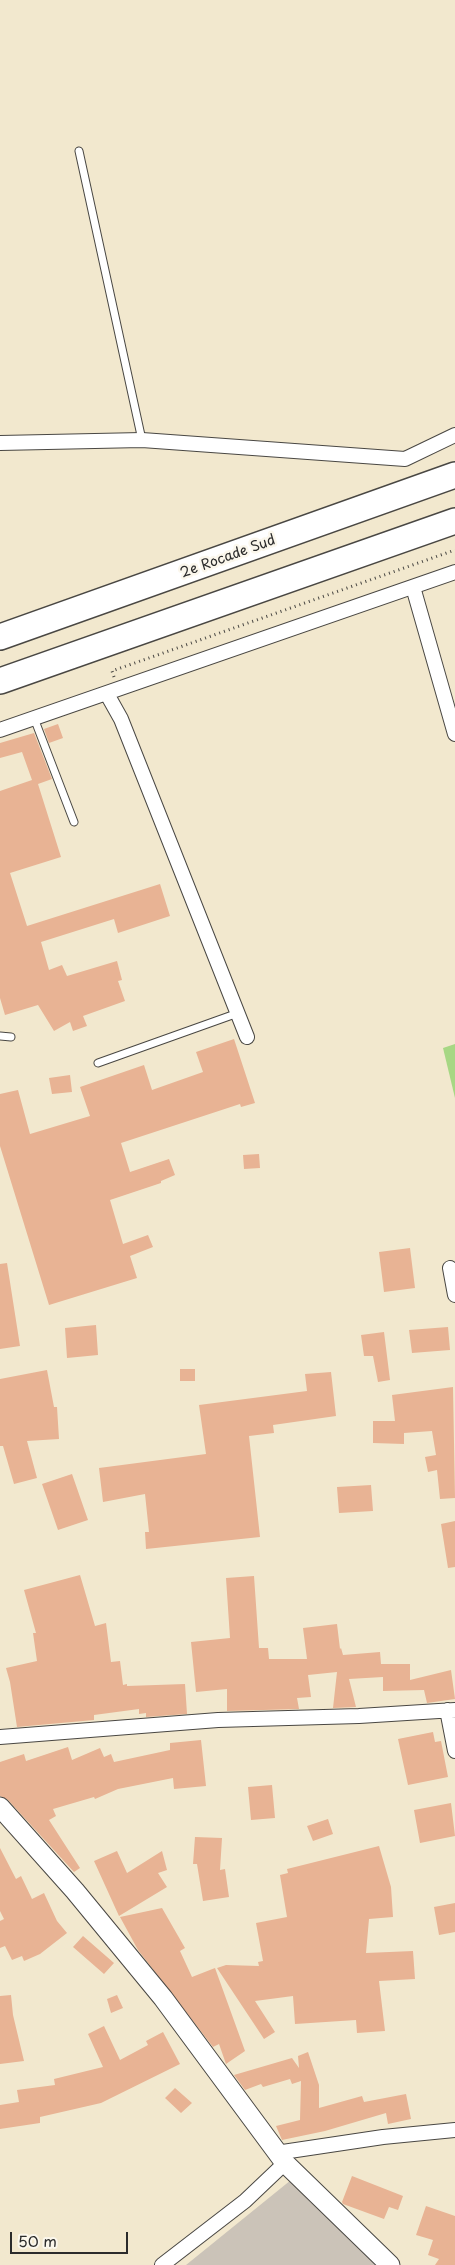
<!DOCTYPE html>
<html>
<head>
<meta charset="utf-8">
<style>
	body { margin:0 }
	#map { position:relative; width:455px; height:2265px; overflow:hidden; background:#f2e8ce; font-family:"Playpen Sans",sans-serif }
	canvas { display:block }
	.scale { position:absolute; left:10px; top:2232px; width:118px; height:22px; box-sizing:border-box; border:2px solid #2b2b2b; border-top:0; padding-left:6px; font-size:15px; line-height:18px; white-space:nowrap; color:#2b2b2b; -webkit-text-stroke:4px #fbf7ec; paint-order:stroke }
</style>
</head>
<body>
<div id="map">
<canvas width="455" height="2265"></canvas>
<div class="scale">50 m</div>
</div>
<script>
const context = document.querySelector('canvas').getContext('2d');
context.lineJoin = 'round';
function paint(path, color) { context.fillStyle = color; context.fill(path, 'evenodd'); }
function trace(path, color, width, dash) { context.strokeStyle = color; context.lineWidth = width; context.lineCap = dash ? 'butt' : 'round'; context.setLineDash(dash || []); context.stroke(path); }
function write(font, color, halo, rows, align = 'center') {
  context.font = font + ' "Playpen Sans",sans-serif'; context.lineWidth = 5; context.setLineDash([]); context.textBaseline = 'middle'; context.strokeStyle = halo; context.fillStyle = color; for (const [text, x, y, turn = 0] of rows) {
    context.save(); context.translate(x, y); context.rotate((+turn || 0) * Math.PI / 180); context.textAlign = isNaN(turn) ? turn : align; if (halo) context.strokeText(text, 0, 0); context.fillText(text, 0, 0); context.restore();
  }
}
paint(new Path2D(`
	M291 2180 379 2265H186Z`), '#cbc3b8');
paint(new Path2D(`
	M455 1044V1098L443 1048Z`), '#a7d784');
paint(new Path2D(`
	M58 724 63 738 49 743 44 729Z
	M34 733 52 779 38 784 61 857 10 873 27 926 160 884 170 916 118 933 114 919 41 942 49 970 62 965 67 976 117 961 122 980 118 981 125 1001 83 1016 87 1026 73 1031 70 1022 54 1031 38 1005 5 1015 0 998V791L32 780 22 752 0 758V743Z
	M234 1039 255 1103 241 1107 240 1104 121 1143 130 1172 169 1159 175 1175 161 1181V1183L110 1200 123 1244 148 1235 153 1247 130 1256 137 1278 49 1305 0 1146V1094L18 1090 30 1134 90 1116 80 1087 144 1065 152 1090 203 1072 196 1052Z
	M70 1075 72 1092 52 1094 49 1078Z
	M259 1154 260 1168 244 1169 243 1155Z
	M410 1248 415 1288 384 1292 379 1252Z
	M7 1263 20 1346 0 1349V1264Z
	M96 1325 98 1355 67 1358 65 1328Z
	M448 1327 450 1350 412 1353 409 1330Z
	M384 1332 390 1380 378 1382 373 1356H364L361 1335Z
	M180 1369H195V1381H180Z
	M47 1370 54 1407H57L59 1439 27 1441 37 1478 14 1484 3 1446H0V1379Z
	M331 1372 336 1416 273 1425 274 1433 249 1436 260 1537 146 1549 145 1532H149L145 1494 103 1502 99 1468 206 1454 199 1405 307 1391 305 1374Z
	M453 1387 455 1498 440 1499 437 1470 428 1472 425 1457 436 1455 432 1431 404 1433V1444L373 1443V1421H395L392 1395Z
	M72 1474 88 1520 58 1530 42 1484Z
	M371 1485 373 1511 339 1513 337 1487Z
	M455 1521V1567L448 1568 441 1524Z
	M80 1575 95 1626 106 1623 111 1662 120 1661 123 1685 127 1684V1686L185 1684 187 1714 146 1717V1713L139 1714V1709L94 1715V1720L17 1727 10 1682 6 1668 37 1661 33 1633H36L24 1590Z
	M254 1576 259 1648H268L269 1659H307L303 1628 337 1624 340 1649 341 1648 343 1655 380 1652 381 1664H410V1680L451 1670 455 1699 427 1703 424 1690 383 1691V1677L349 1679 356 1707 333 1708 337 1672 308 1675 311 1697 297 1698 299 1709 227 1711V1689L196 1692 191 1642 230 1638 226 1578Z
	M433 1732 435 1742 441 1741 448 1777 408 1785 398 1739Z
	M201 1740 206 1786 174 1789 173 1778 118 1789 95 1799 94 1797 53 1809 56 1816 49 1820 80 1868 74 1872 8 1800 0 1796V1762L24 1754 26 1761 68 1747 72 1760 100 1748 104 1757 111 1754 114 1762 170 1750V1743Z
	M272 1785 275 1818 251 1820 248 1787Z
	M451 1803 455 1836 420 1843 414 1810Z
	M328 1819 333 1834 313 1841 307 1826Z
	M195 1837 222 1838 220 1870 225 1869 229 1897 203 1901 197 1864H193Z
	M379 1846 391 1887 393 1917 369 1919 366 1953 413 1951 415 1979 379 1981 385 2031 357 2033 356 2020 295 2024 293 1996 255 2001 275 2032 264 2039 217 1968 226 1965 259 1966 258 1962 263 1961 256 1923 287 1917 280 1875 288 1873 287 1869Z
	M0 1848 16 1879 21 1876 32 1899 44 1893 57 1921 67 1933 40 1954 24 1961 22 1956 12 1960 5 1946 0 1948V1921L4 1919 0 1911Z
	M117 1851 127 1873 162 1851 167 1870 158 1873 167 1887 119 1916 94 1861Z
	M455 1903V1932L439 1935 434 1907Z
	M162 1908 185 1948 180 1951 192 1977 215 1968 245 2051 226 2064 219 2044 213 2047 138 1950 120 1917Z
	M83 1936 114 1963 104 1974 73 1947Z
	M11 1995 13 2015 24 2061 0 2064V1996Z
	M117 1995 123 2008 111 2013 107 1999Z
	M104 2026 120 2060 148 2045 146 2041 163 2032 180 2064 101 2103 40 2117V2123L0 2129V2105L19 2102 17 2090 55 2085 54 2079 103 2067 88 2034Z
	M308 2052 319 2085V2108L362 2096 364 2102 406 2094 411 2119 388 2124 386 2113 325 2131 282 2140 276 2126 300 2120 301 2081 292 2084 290 2079 263 2087 261 2084 245 2090 234 2075 292 2058 299 2068 298 2056Z
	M175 2088 192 2103 181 2113 165 2098Z
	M352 2176 403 2196 398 2210 389 2207 384 2219 343 2204 342 2202Z
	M426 2206 455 2216V2265H435L439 2259 428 2255 433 2240 416 2235Z`), '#e8b394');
const lane = new Path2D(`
	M79 151 142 440
	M34 718 74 822
	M0 1036 11 1037
	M98 1063 238 1013`);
const street = new Path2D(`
	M0 443 142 440 405 459 455 435
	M413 587 455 734
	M107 694 121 719 247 1037
	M0 730 455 572
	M450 1268 455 1295
	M447 1710 455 1751
	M0 1737 218 1720 359 1716 455 1710
	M276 2153 383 2137 455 2130
	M162 2265 245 2201 285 2163`);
const secondary = new Path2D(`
	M0 1807 75 1891 163 1998 285 2163 390 2265`);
const highway = new Path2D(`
	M0 637 455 475
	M0 681 455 521`);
trace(lane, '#494743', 9);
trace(street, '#494743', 16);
trace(secondary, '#494743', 21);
trace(highway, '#494743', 28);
trace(new Path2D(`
	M114 677 112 671 455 550`), '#494743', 3, [1, 4]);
trace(lane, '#fff', 7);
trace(street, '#fff', 14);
trace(secondary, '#fff', 19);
trace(highway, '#fff', 25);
write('14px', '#2b2b2b', '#fbf7ec', [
	["2e Rocade Sud",228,557,-20]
]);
</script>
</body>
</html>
